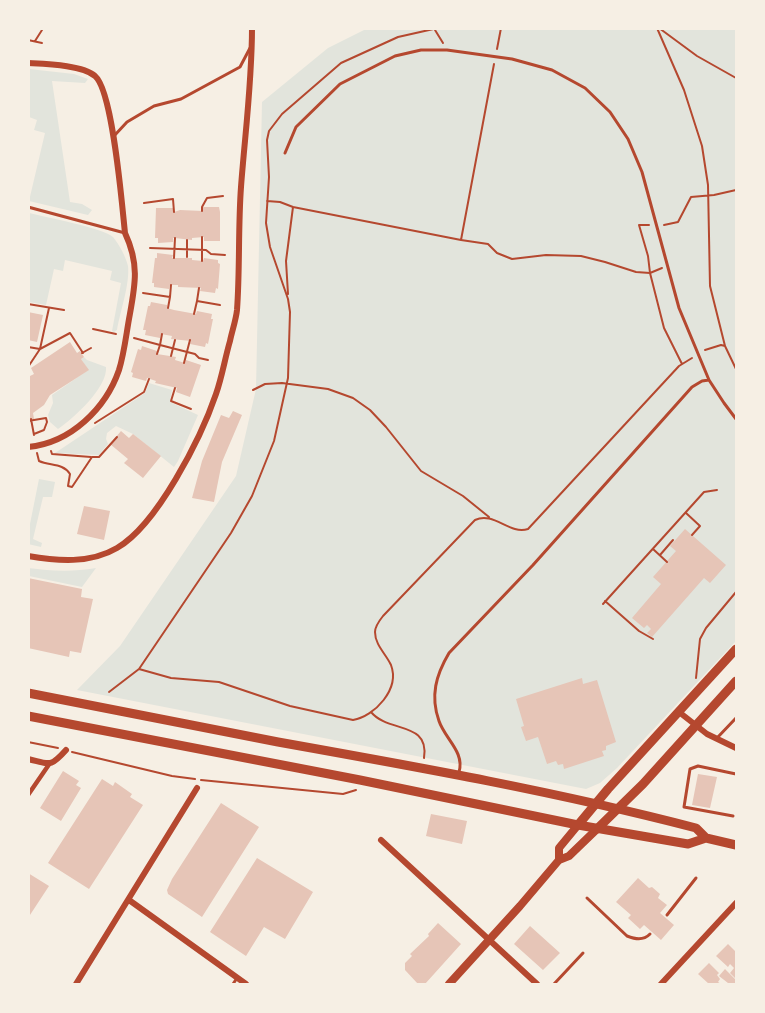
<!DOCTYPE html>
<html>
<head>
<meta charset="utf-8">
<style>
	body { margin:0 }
	#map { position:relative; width:765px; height:1013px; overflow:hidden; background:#f6efe4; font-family:Mulish,sans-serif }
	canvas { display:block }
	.frame { position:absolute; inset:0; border:30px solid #f6efe4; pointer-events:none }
</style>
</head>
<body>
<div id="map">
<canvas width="765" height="1013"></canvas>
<div class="frame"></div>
</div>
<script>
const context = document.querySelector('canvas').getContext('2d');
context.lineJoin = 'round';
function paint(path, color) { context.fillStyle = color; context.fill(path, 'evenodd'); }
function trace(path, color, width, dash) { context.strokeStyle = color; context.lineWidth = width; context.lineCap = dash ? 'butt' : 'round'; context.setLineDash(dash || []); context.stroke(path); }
paint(new Path2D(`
	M366 29H736V641L617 768 600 783 586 789 77 690 120 646 236 476 256 389 262 102 328 48Z
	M29 69 74 74 88 79 85 83 52 81 70 202 82 204 92 210 88 215 29 201 45 133 34 130 37 120 29 117Z
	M29 213C45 217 103 228 113 237 119 244 126 257 128 266 130 284 120 312 117 330L114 332 112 331 121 283 110 280 112 271 65 260 63 271 54 269 46 305 29 302Z
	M84 357 87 360 106 367C108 387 74 418 58 429L50 422 48 415 53 403 52 395 88 370 81 359Z
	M149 383 172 390 170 402 198 415 178 461 174 467 133 434 116 426 107 433 106 439 108 444 99 455 55 453 145 393Z
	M39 479 55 482 52 497H43L33 539 42 543 41 547 28 544 29 529Z
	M28 568C51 571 73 572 96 568L82 587 29 576Z`), '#e2e4dc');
paint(new Path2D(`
	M203 207H219L220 212V241H204V237L192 238V240L175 238H173V242L158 243V238H155L156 208H173L174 212 180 210 203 211Z
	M157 253 173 255 172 258H192V260L203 261 204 258 218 260V263L220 264 218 289 216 288 215 293 200 291 201 288 178 287V285H170L169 289 154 287V283H152L155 258H157Z
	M151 302 167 305V308L174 310 196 314 197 311 212 314 211 319H213L208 344 206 343 205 347 190 344 191 341 171 339 172 336 161 334 160 338 145 335 146 330H143L148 306H150Z
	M28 312 43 315 37 342 28 340Z
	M70 342 77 353 80 351 84 357 81 359 89 370 50 395 44 405 33 413 34 419H28V377L34 374 31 368Z
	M142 346 157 351V354L176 357 175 360 185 363 186 360 201 365 190 397 176 392 177 388 155 383 156 381 147 378 146 381 132 377 133 373 131 372 138 349 141 350Z
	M233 411 242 415 222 462 214 502 192 498 202 461 221 415 229 418Z
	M121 431 129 438 133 434 161 456 143 478 124 463 128 459 110 444Z
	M84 506 110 511 104 540 77 534Z
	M685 529 726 565 710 583 704 578 652 637 647 633 651 629 647 625 644 628 632 618 661 584 653 577 676 551 670 546Z
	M28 578 82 589 81 597 93 599 81 653 70 651 69 657 28 648Z
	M582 678 583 684 597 680 616 742 606 746V750L602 751 604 756 564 769 563 764 558 765 556 761 547 764 538 737 526 741 521 727 524 726 516 699Z
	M63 771 79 781 76 785 81 788 61 821 40 808Z
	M698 774 717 777 710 808 692 805Z
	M102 779 113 786 115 782 132 794 130 797 143 805 89 889 48 863Z
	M221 803 259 827 202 917 168 894 167 890 172 879Z
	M431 814 467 821 462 844 426 836Z
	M257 858 313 892 285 939 264 927 246 956 210 932Z
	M28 873 49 886 28 918Z
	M638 878 649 888 652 887 660 894 658 898 667 905 660 913 674 925 661 940 644 925 640 929 628 918 631 915 616 902Z
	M438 923 461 944 425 984H418L405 970V963L412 956 410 954 429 936 428 934Z
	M530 926 560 953 543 970 514 944Z
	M728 944 736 952V979L730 973 734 968 730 964 728 967 716 956Z
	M709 963 719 973 717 975 720 979 718 982 721 984H709L698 974Z
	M725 969 736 980V984H727L728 983 719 976Z`), '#e6c5b7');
trace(new Path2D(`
	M657 28 684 90 702 146 708 185 710 286 725 346
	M659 28 697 56 736 78
	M435 30 443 43
	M28 40 42 43
	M35 41 42 30
	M497 49 501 28
	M494 64 461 240 488 244 497 253 512 259 546 255 581 256 605 262 636 272 650 273 664 328 682 364
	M267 201 280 202 293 207
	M144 203 173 199 174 212
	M202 211V207L207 198 223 196
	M649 225H639L648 256 650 273 662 268
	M664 225 678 222 691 197 714 195 736 190
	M150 248 206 250 211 254 225 255
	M187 257V240
	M174 258 175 238
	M202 261V237
	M143 293 170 297 168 308
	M288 294 286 261 293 207 461 240
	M170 297 171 285
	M197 301 199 288
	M28 304 64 310
	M194 314 197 301 220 305
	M93 329 116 334
	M162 334 160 345 195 354 199 358 208 360
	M134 338 160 345 157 354
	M28 347 40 349 70 333 83 353
	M705 350 721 345 725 346 736 369
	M82 353 91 348
	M171 356 175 340
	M184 363 190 340
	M28 367 40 349 49 308
	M175 388 171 401 191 409
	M253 390 265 384 282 383 328 389 353 398 370 410 386 427 421 471 463 496 489 517
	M31 419 34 435
	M28 421 46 418 47 422 44 430 34 434
	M95 423 144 392 149 379
	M51 451 52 454 91 457
	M37 453 39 461C50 466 63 463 70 474L68 486 72 487 92 457H99L117 437
	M686 513 700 526 692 535
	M653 549 667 562
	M660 555 673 540
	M605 601 639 631 653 639
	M603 604 704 492 717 490
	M139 669 171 678 219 682 290 706 353 720C375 716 400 689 391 665 386 654 375 645 375 632 375 626 379 621 383 616L475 520C494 511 509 535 528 529L679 366 692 358
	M696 678 700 639 706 628 736 592
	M109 692 139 669 231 533 252 496 274 441 288 378 290 312 288 299 270 247 266 223 269 177 267 140 269 131 282 114 341 63 398 37 438 28
	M371 712C388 733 430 721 424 758
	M28 742 58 748
	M72 752 172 776 195 779
	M201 780 343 794 356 790`), '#b5482f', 2);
trace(new Path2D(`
	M114 136 127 122 154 106 181 99 240 67 250 48
	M285 153 296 127 340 84 395 56 421 50H447L512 59 552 70 585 88 610 112 628 139 642 172 679 308 709 380
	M28 207 125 233
	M717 738 736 718
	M459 772C465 752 445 739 439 721 430 696 436 675 449 653L533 565 692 387 702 381 709 380 724 403 736 419
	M733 816 684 807 690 769 698 766 736 774
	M587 898 627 936C635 939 643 941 650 934
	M667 915 696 878
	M233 984 237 978
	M554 984 583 953`), '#b5482f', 3);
trace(new Path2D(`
	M28 795 50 763`), '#b5482f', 4.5);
trace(new Path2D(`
	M28 63C46 64 83 65 95 76 113 91 122 206 125 233 140 265 135 286 129 319 126 336 124 354 119 370 106 408 71 443 28 447
	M28 556C57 561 90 564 117 548 157 525 201 438 216 394 222 377 225 358 230 341 232 331 236 320 237 310 240 269 238 228 241 187 245 134 252 82 252 28
	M679 712 707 734 736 748
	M28 759C50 764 50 768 66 750
	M381 840 537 984
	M129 900 246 984
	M76 984 197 788
	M661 984 736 903`), '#b5482f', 6);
trace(new Path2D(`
	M559 860V848L578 825
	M449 984 520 906 559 860 569 856 597 829`), '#b5482f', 8);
trace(new Path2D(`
	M578 825 608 789 736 649
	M597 829 643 784 736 681`), '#b5482f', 9);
trace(new Path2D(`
	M28 693C112 709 195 726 278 742 418 767 558 792 696 828L706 838 736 845
	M28 716 360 780 578 825 688 844 706 838`), '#b5482f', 9);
</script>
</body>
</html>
